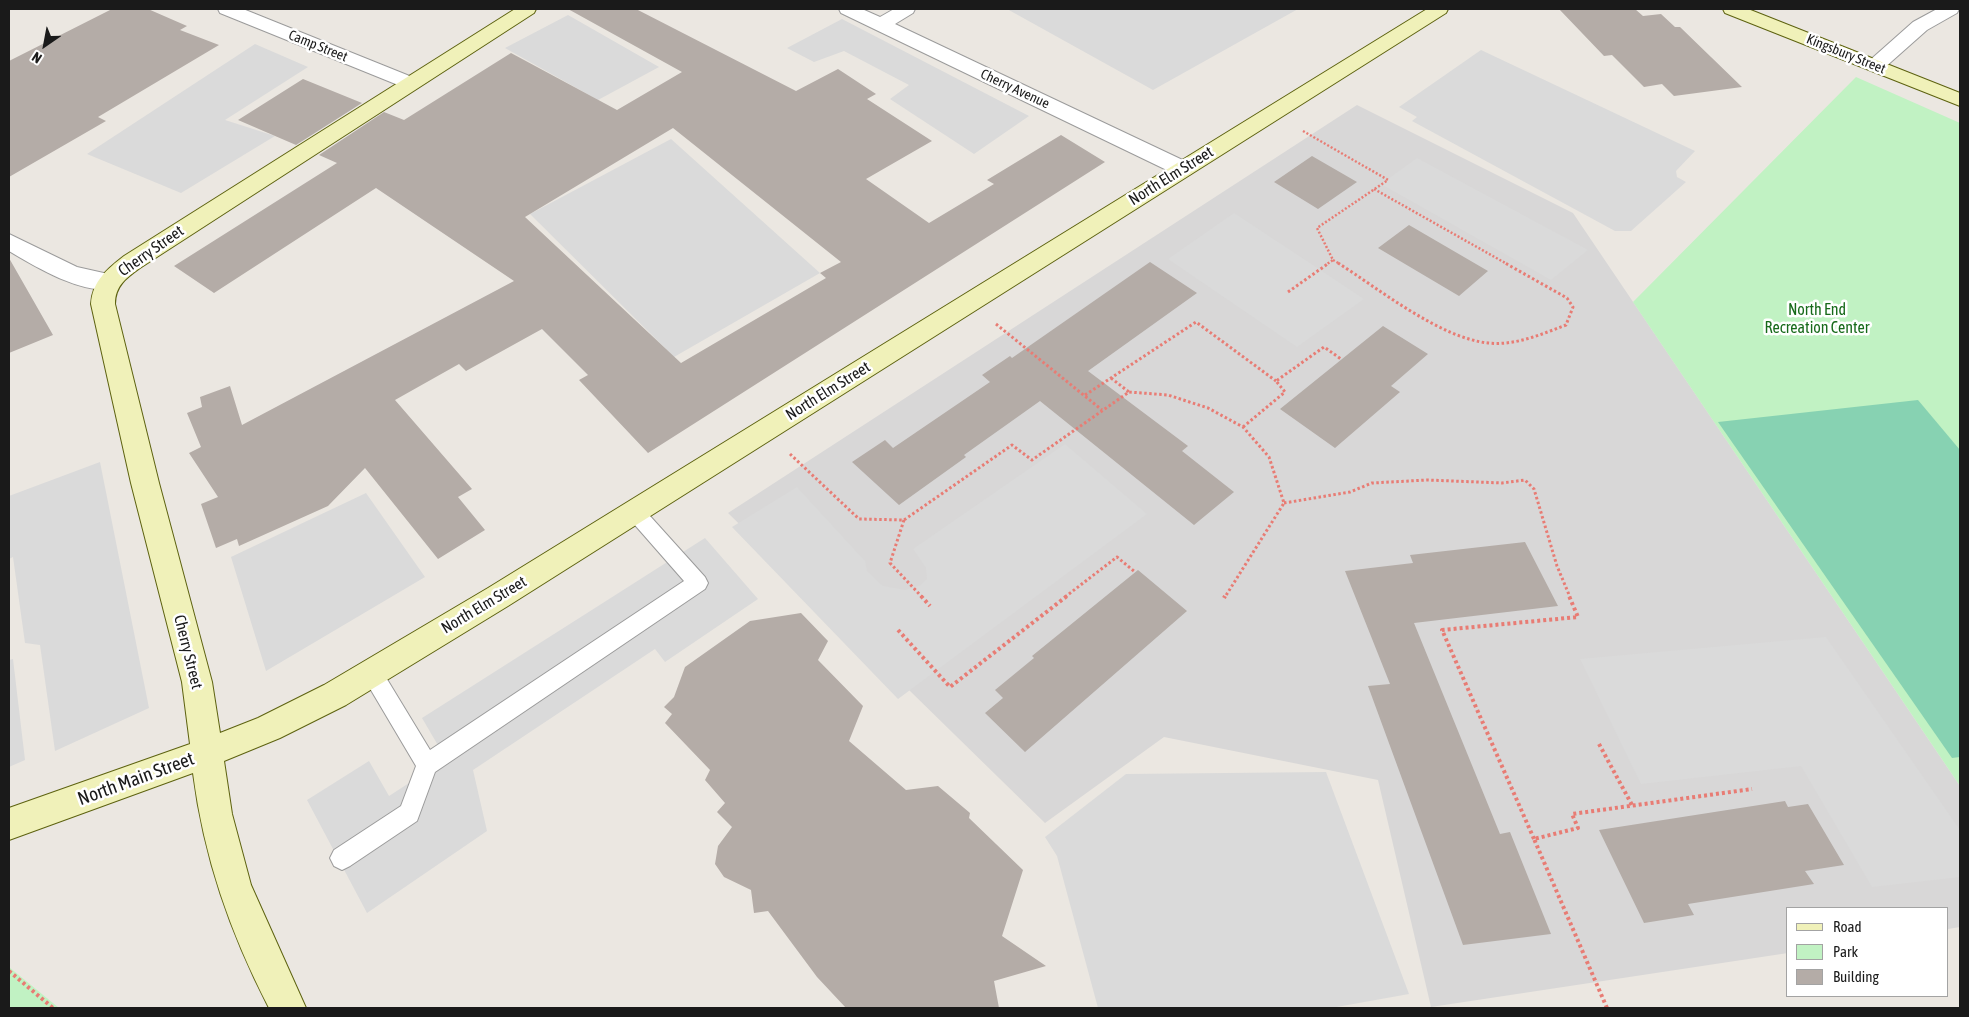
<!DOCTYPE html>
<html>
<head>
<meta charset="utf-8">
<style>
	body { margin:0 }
	#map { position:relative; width:1969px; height:1017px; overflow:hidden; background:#ebe7e1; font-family:"Asap Condensed",sans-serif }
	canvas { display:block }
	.frame { position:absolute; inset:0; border:10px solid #1a1a1a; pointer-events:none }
	.legend { position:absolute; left:1786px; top:907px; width:162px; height:90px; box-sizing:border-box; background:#fff; border:1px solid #a3a3a3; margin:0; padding:6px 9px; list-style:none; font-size:15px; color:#1a1a1a }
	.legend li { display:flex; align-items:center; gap:10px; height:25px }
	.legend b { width:25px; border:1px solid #a3a3a3 }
	.north { position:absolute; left:20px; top:20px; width:50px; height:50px; -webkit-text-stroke:4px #fff; paint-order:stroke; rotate:213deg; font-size:14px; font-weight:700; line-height:20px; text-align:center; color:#1a1a1a }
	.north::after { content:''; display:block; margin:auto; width:18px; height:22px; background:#1a1a1a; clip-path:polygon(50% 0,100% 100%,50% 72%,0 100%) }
</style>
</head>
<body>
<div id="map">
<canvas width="1969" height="1017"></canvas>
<div class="frame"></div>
<ul class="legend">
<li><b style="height:6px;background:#f0f1b9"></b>Road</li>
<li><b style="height:14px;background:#c1f2c3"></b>Park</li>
<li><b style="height:14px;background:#b4aca7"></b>Building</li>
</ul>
<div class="north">N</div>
</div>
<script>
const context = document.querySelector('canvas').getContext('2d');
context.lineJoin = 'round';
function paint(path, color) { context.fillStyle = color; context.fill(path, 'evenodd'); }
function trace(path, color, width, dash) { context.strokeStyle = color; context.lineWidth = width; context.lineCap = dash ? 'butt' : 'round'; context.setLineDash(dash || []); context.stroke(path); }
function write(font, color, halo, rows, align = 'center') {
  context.font = font + ' "Asap Condensed",sans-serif'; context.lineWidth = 5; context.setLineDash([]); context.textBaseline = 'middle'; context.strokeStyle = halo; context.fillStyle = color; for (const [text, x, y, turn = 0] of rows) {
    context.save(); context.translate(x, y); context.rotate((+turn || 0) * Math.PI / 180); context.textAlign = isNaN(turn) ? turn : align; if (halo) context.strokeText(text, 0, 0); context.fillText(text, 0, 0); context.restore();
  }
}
paint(new Path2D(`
	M1357 105 1573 213 1960 786V927L1948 929V908H1788V953L1431 1007 1378 780 1164 737 1045 823 728 513Z`), '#d8d7d7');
paint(new Path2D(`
	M1856 77 1960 123V786L1633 302Z
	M9 967 59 1008H9Z`), '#c1f2c3');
paint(new Path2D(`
	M1918 400 1960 450V757L1952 758 1718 422Z`), '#87d2b2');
paint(new Path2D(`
	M1007 9H1298L1153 90Z
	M568 15 659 67 598 100 505 48Z
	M842 19 1029 116 974 154 890 99 909 85 844 51 814 62 787 48Z
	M255 44 308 67 225 120 275 136 181 193 87 154Z
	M1481 50 1695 151 1676 171 1677 177 1686 182 1631 231H1615L1412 121 1417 117 1399 107Z
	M671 139 820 273 674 357 530 214Z
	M1417 158 1588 250 1551 280 1381 184Z
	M1234 213 1319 269 1364 299 1297 347 1168 259Z
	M1065 444 1147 514 898 699 732 527 797 487 865 561 867 571 883 586 905 590 919 586 927 579 926 568 913 549Z
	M100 462 149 708 55 751 40 645 25 643 13 557 9 559V496Z
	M366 493 425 577 266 671 231 557Z
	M705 538 758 599 665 662 655 649 473 770 487 831 367 913 307 800 369 761 389 796 446 759 422 718Z
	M1826 637 1960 830V877L1872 887 1801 766 1641 784 1580 659Z
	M13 659 25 760 9 767V660Z
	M1326 772 1409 994 1331 1008H1098L1057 856 1045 837 1126 774Z`), '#dadada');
paint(new Path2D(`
	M112 9H148L187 26 180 30 219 45 98 117 106 121 9 177V61Z
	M568 9H636L796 91 838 69 876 94 867 99 932 141 866 179 929 223 994 184 987 180 1061 135 1105 162 648 453 579 380 588 375 542 329 466 371 459 364 395 400 472 489 458 497 485 530 438 559 365 468 328 506 239 546 237 539 216 548 201 504 218 497 189 453 201 447 187 413 202 407 200 397 230 386 242 425 514 281 376 188 214 293 174 266 337 163 319 155 384 112 404 120 511 53 617 110 682 72ZM673 128 841 262 820 273 826 278 681 363 525 217Z
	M1559 9H1635L1643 16 1661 14 1675 27H1680L1742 87 1674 96 1662 84 1644 87 1612 55 1604 56Z
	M303 79 362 103 296 145 238 120Z
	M1312 156 1357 182 1318 209 1274 182Z
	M1409 225 1488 271 1459 296 1378 248Z
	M9 258 53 335 9 353Z
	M1150 262 1197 293 1088 371 1188 446 1182 451 1234 492 1194 525 1040 401 964 455 966 457 899 505 852 462 885 440 893 448 990 382 982 375 1010 356 1012 358Z
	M1383 326 1428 354 1391 386 1400 392 1335 448 1280 409Z
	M1525 542 1558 606 1414 623 1500 834 1510 832 1551 934 1463 945 1368 686 1390 684 1345 571 1413 563 1410 555Z
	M1138 570 1187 611 1025 752 985 713 1003 698 995 690 1034 658 1032 656Z
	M801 613 828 641 818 660 863 706 849 741 906 790 938 786 970 813 969 818 1023 870 1002 936 1046 966 994 981 999 1008H846L817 977 768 911 754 913 751 890 724 877 715 864 718 846 732 827 717 812 725 803 705 780 710 770 665 723 672 714 664 707 674 697 685 667 750 621Z
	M1785 801 1788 807 1808 804 1844 865 1805 871 1814 884 1688 904 1694 915 1644 923 1599 830Z`), '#b4aca7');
const lane = new Path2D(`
	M634 503 641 506 705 577 708 583 705 589 435 772 417 821 350 866 342 870 334 866 330 858 334 850 401 806 416 766 365 680 362 673 365 666 372 664 379 666 430 750 684 581 627 516 625 511 627 506Z`);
const street = new Path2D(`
	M218 9H243L417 79 420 83 417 87H403L220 13Z
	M839 9H862L880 17 894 9H915L913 13 895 24 1191 164 1194 169 1191 174 1183 176 1175 174 841 13Z
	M1937 9H1959L1957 13 1927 30 1883 69H1869L1866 65 1869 61 1913 22Z
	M9 234 77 267 117 276 121 282 117 288C85 297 36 267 9 251Z`);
const secondary = new Path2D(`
	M515 9H536L534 13 140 268C126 278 115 286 115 304L159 483 212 682 220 733 258 718 324 685 488 588 1427 9H1448L1446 13 508 606 346 705 280 738 224 761 232 814 251 885 306 1008H269C230 932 204 858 193 773L9 840V808L190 744 182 682 131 483 91 304C92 282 107 269 124 256Z
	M1723 9H1748L1960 93V106L1725 13Z`);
trace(lane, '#9b9b9b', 2);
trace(street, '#9b9b9b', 2);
trace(secondary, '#5d6210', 2);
trace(new Path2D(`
	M1303 131 1388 180 1317 228 1333 260 1327 264
	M1374 189 1507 264
	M1333 260 1340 264`), '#e87c74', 2.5, [2, 2]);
trace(new Path2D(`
	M1338 263C1379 289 1440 338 1488 343 1515 346 1542 334 1566 325L1573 307 1567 298 1505 263
	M1288 292 1329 263
	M996 324 1102 410
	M1111 378 1129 392
	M1085 395 1196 322 1276 381
	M1243 427 1285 392 1276 381 1324 347 1341 359
	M790 454 859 519 904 520 1012 445 1032 460 1129 392 1168 395 1208 408 1243 427 1269 457 1284 503 1225 597
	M1284 503 1350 492 1372 483 1427 480 1502 483 1525 480 1534 489 1557 566 1570 597
	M904 520 890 563 922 597
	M1065 597 1117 557 1135 572`), '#e87c74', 3, [2.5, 2.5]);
trace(new Path2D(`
	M921 596 930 606
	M1224 598 1225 596
	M898 630 950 687 1067 596
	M1599 744 1632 805
	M1534 839 1442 630 1578 617 1569 596
	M9 971 53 1008
	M1607 1008 1534 839 1578 828 1572 814 1752 789`), '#e87c74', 4, [3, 3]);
paint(lane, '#fff');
paint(street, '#fff');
paint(secondary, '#f0f1b9');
write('14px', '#1a1a1a', '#fff', [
	["Camp Street",318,46,22],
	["Kingsbury Street",1846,54,22],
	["Cherry Avenue",1015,89,25]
]);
write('16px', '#1a1a1a', '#fff', [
	["North Elm Street",1171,176,-32],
	["Cherry Street",151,251,-35],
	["North Elm Street",828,391,-32],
	["North Elm Street",484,605,-31],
	["Cherry Street",188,652,76]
]);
write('16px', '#176a1a', '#fff', [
	["North End",1817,310],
	["Recreation Center",1817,328]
]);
write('19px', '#1a1a1a', '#fff', [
	["North Main Street",136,779,-20]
]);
</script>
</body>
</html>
